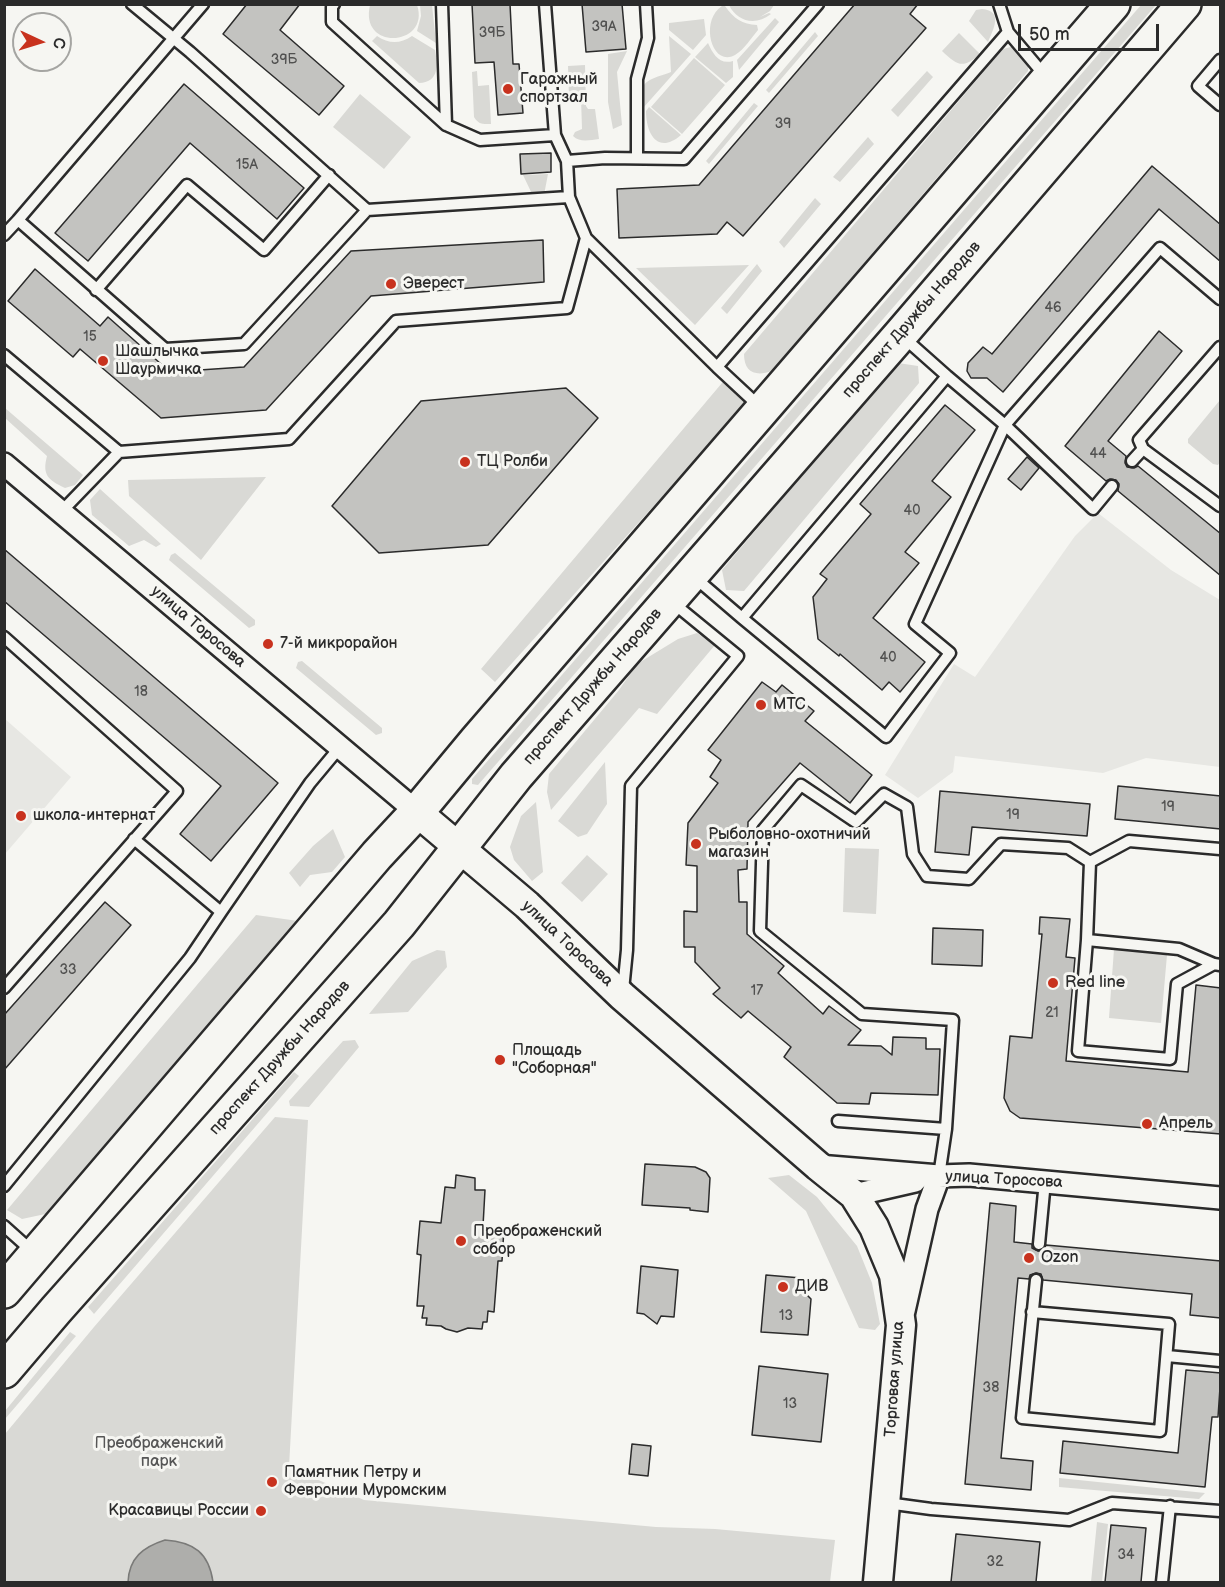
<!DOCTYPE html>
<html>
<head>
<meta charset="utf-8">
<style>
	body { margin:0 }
	#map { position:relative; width:1225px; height:1587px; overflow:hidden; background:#f6f6f2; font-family:"Balsamiq Sans",sans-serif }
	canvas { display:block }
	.frame { position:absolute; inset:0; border:6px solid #2b2b2b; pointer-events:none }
	.north { position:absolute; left:12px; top:12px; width:60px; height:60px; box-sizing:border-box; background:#f6f6f2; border:2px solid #a5a5a2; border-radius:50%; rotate:94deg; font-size:16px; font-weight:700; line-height:24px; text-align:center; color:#2b2b2b }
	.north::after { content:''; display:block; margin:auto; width:21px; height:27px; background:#c8321e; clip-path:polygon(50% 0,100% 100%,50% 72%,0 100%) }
	.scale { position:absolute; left:1018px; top:24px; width:141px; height:27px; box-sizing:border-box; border:3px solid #2b2b2b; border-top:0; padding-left:8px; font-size:18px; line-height:21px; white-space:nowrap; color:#2b2b2b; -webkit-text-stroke:4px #f6f6f2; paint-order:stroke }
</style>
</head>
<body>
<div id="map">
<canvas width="1225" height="1587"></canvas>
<div class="frame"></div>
<div class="north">С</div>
<div class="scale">50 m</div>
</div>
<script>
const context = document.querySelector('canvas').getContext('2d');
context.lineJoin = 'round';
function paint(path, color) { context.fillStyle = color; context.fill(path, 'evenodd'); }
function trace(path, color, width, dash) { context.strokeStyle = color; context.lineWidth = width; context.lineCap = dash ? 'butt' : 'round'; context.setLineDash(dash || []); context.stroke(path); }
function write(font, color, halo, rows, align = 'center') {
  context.font = font + ' "Balsamiq Sans",sans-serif'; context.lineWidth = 6; context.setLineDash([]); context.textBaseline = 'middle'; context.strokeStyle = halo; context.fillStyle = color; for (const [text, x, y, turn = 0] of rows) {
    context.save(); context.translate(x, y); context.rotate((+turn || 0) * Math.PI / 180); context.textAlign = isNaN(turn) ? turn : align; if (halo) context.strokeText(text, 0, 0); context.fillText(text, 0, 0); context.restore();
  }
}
paint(new Path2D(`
	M1098 513 1171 570 1220 600V767L1146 758 1103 773 955 756 953 772 918 798 885 775 954 664 975 677 1075 536Z
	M5 719 71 777 5 854Z`), '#e7e7e3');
paint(new Path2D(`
	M370 5H417C431 46 359 52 370 5Z
	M420 5H432L436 43 417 31 421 16Z
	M729 5H774L770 11 760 17 769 13 771 14C756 26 737 22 729 5Z
	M1141 5H1156L478 785 472 784V779Z
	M722 6H725C734 19 742 24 757 25L758 30C751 38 745 49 735 55 712 68 699 21 722 6Z
	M982 9C1004 11 993 30 988 42L969 21 976 10Z
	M775 18 779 22 739 70 737 60Z
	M704 19 706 35 693 50 669 30V23Z
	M815 32 818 36 769 93 766 90Z
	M959 33 980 54C963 69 958 66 942 51Z
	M377 36C389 44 400 44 412 36L435 50C438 66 439 82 419 83L372 41Z
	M669 36 691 54 644 107C644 102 642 96 642 91 642 79 662 76 671 72Z
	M708 43C713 54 719 65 733 61V77L726 83 695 57Z
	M1015 46 1028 62V71L772 371C755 377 744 372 744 354L1003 49Z
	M627 51 617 72 622 125 613 129 608 102V54Z
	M694 58 725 85 682 134 651 107Z
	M585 65 586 106 588 109H595L599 139C590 140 580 143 573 136L575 132 582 129 581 98H569L568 66Z
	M477 71 478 86 489 85 491 124C483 124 479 125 474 117L472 72Z
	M927 71 933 77 898 117 891 110Z
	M360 94 411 137 384 169 333 127Z
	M754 103 758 106 709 164 706 161Z
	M649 107 681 135C658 155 646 134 646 111Z
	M868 137 874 144 840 182 833 177Z
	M548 174 544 195 533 196 523 175Z
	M815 198 821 204 784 248 779 242Z
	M757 264 762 271 727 314 721 308Z
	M749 265 695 325 636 268Z
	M898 363 918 366 919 383 744 591 726 590 722 570Z
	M727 377 751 398 495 682 481 669Z
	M1220 400V462L1218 465 1213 464 1188 443V439Z
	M5 408 83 475 75 485 65 488C48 480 42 475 47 456L5 418Z
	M266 477 201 560 129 496 128 480Z
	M100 489 161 544 156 547 144 540 129 546 92 515 90 500Z
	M175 553 255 620V625L249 628 169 560 171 555Z
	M697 633 715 645 657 714 639 708 551 810 547 792 549 774 619 690 637 664 678 639Z
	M302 661 382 728V733L376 735 296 668 298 662Z
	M605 762 607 804 587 834 578 837 558 821Z
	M536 802 543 872 532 881 514 860 510 847 521 816Z
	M333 829 345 857 332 872 310 875 300 887 289 873 313 846Z
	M845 848 879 849 876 914 843 912Z
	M587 855 608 874 582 902 561 883Z
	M256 915 305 922 50 1213 22 1219 7 1210Z
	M1114 949 1167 955 1161 1023 1109 1018Z
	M437 950 445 951 447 967 408 1012 369 1014 412 961Z
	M355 1040 359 1047 309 1107 290 1106 289 1101 343 1041Z
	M294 1072 299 1076 94 1314 88 1307Z
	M275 1117 308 1120 289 1467 364 1500 656 1527 715 1529 835 1540 830 1582H5V1434L94 1327Z
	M789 1175 817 1197 857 1246 872 1283 880 1324 875 1330 859 1328 806 1211 768 1178Z
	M70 1332 76 1336 5 1419V1411Z
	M1059 1478 1205 1493 1199 1499 1059 1487Z
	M1097 1522 1108 1524 1102 1582H1091Z`), '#d9d9d5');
const water = new Path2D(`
	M165 1540C194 1542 209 1553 213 1582H128C129 1558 143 1547 165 1540Z`);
paint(water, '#aeaeab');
trace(water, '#7a7a78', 1.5);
const building = new Path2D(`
	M247 4H300L280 30 344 86 319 115 223 34Z
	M472 4H510L513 64H519L523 113 498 115 494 62 475 63Z
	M582 4H622L626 49 586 52Z
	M855 4H918L910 14 926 28 743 236 727 222 717 234 619 238 617 189 699 185Z
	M184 84 304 188 277 219 190 143 88 261 55 233Z
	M551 153V172L521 174 520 154Z
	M1152 166 1221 225V262L1159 209 1003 392 987 378H971L967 371 968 363 983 347 992 354Z
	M543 240 544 282 371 296 266 410 161 418 80 349 73 357 8 301 35 269 100 326 108 317 170 372 244 367 351 251Z
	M1159 331 1182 351 1108 441 1126 456 1125 463 1127 467 1134 468 1138 466 1221 534V576L1118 491 1119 484 1116 480 1110 479 1106 481 1065 446Z
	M566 388 598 418 488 545 379 553 332 506 421 401Z
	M945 405 975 430 932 481 951 497 905 552 919 563 873 618 925 662 900 692 889 682 882 690 840 654 839 656 818 639 813 597 827 579 820 574 871 514 860 504Z
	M1027 457 1039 468 1021 490 1008 479Z
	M4 549 278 783 211 861 180 834 221 786 4 601Z
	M762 682 776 692 782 685 814 711 805 721 872 775 850 803 800 763 748 822 747 869 738 870 739 902H747V934L784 966 778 973 823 1014 829 1006 861 1030 848 1045 881 1046 892 1055 893 1037 926 1038V1049H940L938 1095 871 1093 869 1104 837 1103 784 1057 791 1047 748 1011 741 1018 713 994 720 988 695 962V947H684V911L697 912V866L686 865 688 823 718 783 710 777 721 760 708 750Z
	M1118 786 1221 796V829L1115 819Z
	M940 791 1090 804 1087 836 972 827 969 855 935 852Z
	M105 902 131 925 4 1070V1015Z
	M1040 917 1070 919 1066 957 1075 958 1066 1061 1188 1072 1196 985 1221 988V1134L1020 1118 1010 1111 1004 1098 1010 1036 1032 1038 1042 934H1039Z
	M933 928 983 930 982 966 932 964Z
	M645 1164 695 1167 706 1172 710 1178 708 1212 690 1210V1208L642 1205Z
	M456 1175 475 1178V1190H485L483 1226 504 1228 502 1261H498L494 1312 488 1311 487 1322H483L482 1329 468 1328 457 1332 446 1329 441 1326 426 1325 427 1318H422L424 1306H417L421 1255 417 1254 420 1221 441 1223 445 1187 455 1188Z
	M990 1203 1016 1206 1014 1242 1032 1244V1248L1038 1251H1043L1046 1245 1221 1261V1318L1190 1315 1192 1294 1043 1280 1041 1274 1036 1273 1030 1275 1029 1279 1018 1278 1001 1458 1033 1461 1031 1490 965 1484Z
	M641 1266 678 1270 674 1317 661 1316 657 1324 644 1314 637 1313Z
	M766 1275 801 1278 800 1288 811 1299 808 1335 761 1332Z
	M759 1366 828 1374 821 1442 752 1435Z
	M1186 1370 1221 1373 1218 1417H1212L1205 1487 1060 1473 1063 1441 1178 1453Z
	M632 1444 651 1446 648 1476 629 1474Z
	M1111 1525 1146 1528 1141 1582H1105Z
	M956 1534 1040 1542 1036 1582H951Z`);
paint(building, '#c3c3c0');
trace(building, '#2b2b2b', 1.5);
const lane = new Path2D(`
	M132 4 190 52 367 210 244 344 165 349 18 220 203 4
	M334 4 332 7V22L446 125 480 140 555 135
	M442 4 446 125
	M545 4 555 135 567 161 569 197
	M999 4 1008 32
	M1220 60 1198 86 1220 105
	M637 158V79L648 38 646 4
	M567 161 605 158 684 159 818 4
	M367 210 569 197 586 238
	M4 235 18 220
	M96 290 187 185 264 250 329 175
	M902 336 947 376 1005 425 1160 248 1220 299
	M1220 347 1139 440 1143 449 1220 506
	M4 355 119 452
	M717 367 1008 32 1046 77
	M1132 461 1143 449
	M61 512 119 452 289 439 396 321 567 308 586 238 717 367 760 407
	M693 576 742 618 886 737 950 653 915 624 1005 425 1093 509 1112 486
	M742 618 947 376
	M4 637 177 791 4 988
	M134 839 221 912 310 783 340 747
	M1090 862 1129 841 1220 849
	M1087 940 1078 1051 1170 1059 1177 984 1214 964
	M623 990 627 950 631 786 738 656 672 602
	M838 1121 946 1129
	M939 1176 946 1129 953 1020 862 1014 760 931 763 830 801 785 856 822 884 794 907 807 913 854 927 876 969 879 1001 844 1068 848 1090 862 1087 940 1179 949 1214 964 1220 965
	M4 1186 190 958 221 912
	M4 1226 33 1252
	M1039 1244 1045 1181
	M1032 1312 1169 1324 1160 1431 1022 1418 1036 1280
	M1167 1356 1220 1361
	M887 1503 931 1509 1069 1520 1112 1503 1220 1511
	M1162 1582 1170 1506`);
const street = new Path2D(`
	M4 464 417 812
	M818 1166 939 1176 969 1175 1220 1198
	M854 1195 915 1181
	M904 1311 927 1209 939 1176`);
const secondary = new Path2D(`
	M417 812 527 905 622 996 818 1166 854 1195 874 1227 894 1275 901 1325 878 1582`);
const primary = new Path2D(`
	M4 1291 377 855 417 812 476 741 1113 4
	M4 1371 56 1310 399 924 516 776 901 334 1184 4`);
trace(lane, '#2b2b2b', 15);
trace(street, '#2b2b2b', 26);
trace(secondary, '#2b2b2b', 33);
trace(primary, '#2b2b2b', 38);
trace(lane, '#f6f6f2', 10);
trace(street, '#f6f6f2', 21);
trace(secondary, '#f6f6f2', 28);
trace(primary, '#f6f6f2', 33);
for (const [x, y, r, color] of [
	[508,89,6,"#c8321e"],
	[391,284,6,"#c8321e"],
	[103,361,6,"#c8321e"],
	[465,462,6,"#c8321e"],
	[268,644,6,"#c8321e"],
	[761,705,6,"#c8321e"],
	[21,816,6,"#c8321e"],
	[696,844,6,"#c8321e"],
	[1053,983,6,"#c8321e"],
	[500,1060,6,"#c8321e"],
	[1147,1124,6,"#c8321e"],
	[461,1241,6,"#c8321e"],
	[1029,1258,6,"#c8321e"],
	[783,1287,6,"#c8321e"],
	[272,1482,6,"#c8321e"],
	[261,1511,6,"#c8321e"]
]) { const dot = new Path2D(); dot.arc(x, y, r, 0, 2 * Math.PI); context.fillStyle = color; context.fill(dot); trace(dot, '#f6f6f2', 2); }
write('14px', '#515150', null, [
	["39А",604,27],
	["39Б",492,33],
	["39Б",284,60],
	["39",783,124],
	["15А",247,165],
	["46",1053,308],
	["15",90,337],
	["44",1098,454],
	["40",912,511],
	["40",888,658],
	["18",141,692],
	["19",1168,807],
	["19",1013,815],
	["33",68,970],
	["17",757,991],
	["21",1052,1013],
	["13",786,1316],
	["38",991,1388],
	["13",790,1404],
	["34",1126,1555],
	["32",995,1562]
]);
write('16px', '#2b2b2b', '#f6f6f2', [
	["Гаражный",520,80],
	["спортзал",520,98],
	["Эверест",403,284],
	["Шашлычка",115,352],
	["Шаурмичка",115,370],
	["ТЦ Ролби",477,462],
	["7-й микрорайон",280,644],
	["МТС",773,705],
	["школа-интернат",33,816],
	["Рыболовно-охотничий",708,835],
	["магазин",708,853],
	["Red line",1065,983],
	["Площадь",512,1051],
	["\"Соборная\"",512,1069],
	["Апрель",1159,1124],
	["Преображенский",473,1232],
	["собор",473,1250],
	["Ozon",1041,1258],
	["ДИВ",795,1287],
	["Памятник Петру и",284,1473],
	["Февронии Муромским",284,1491],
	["Красавицы России",249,1511,"right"]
], 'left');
write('16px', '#2b2b2b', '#f6f6f2', [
	["проспект Дружбы Народов",912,320,-49],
	["улица Торосова",198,627,40],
	["проспект Дружбы Народов",593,687,-49],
	["улица Торосова",567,944,43],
	["проспект Дружбы Народов",280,1058,-48],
	["улица Торосова",1004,1180,3],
	["Торговая улица",895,1379,-86]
]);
write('16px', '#565656', '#f6f6f2', [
	["Преображенский",159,1444],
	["парк",159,1462]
]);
</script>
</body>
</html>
